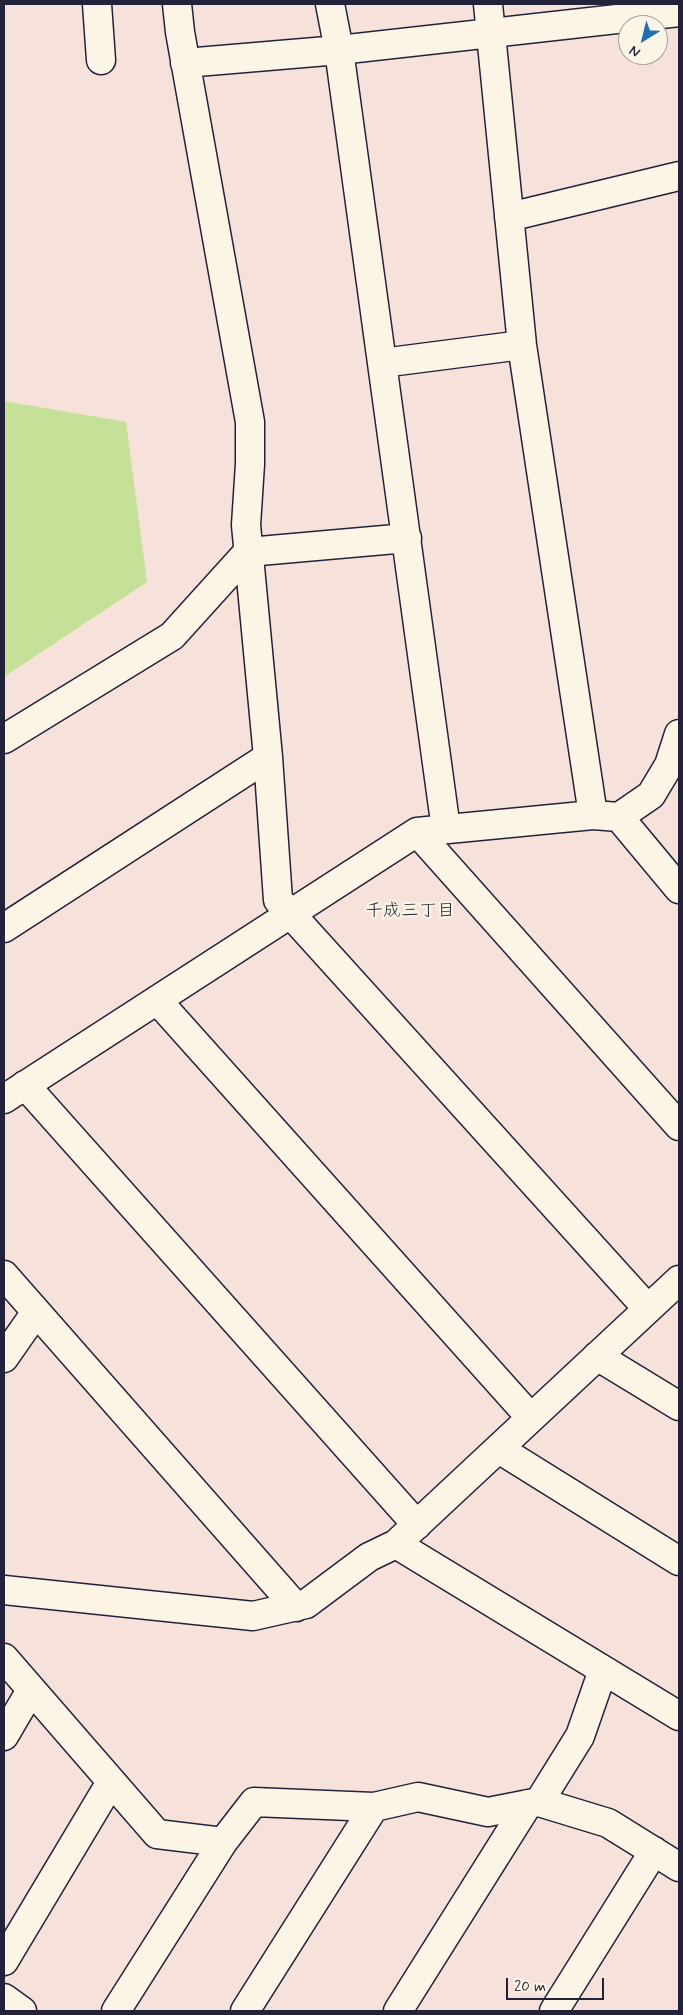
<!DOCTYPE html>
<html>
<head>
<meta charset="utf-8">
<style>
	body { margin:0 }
	#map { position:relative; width:683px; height:2015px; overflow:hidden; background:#f7e1db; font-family:Mynerve,sans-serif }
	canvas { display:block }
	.frame { position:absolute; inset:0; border:5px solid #22223b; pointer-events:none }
	.north { position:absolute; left:618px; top:15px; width:50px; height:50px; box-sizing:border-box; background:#fcf5e5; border:1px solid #a5a1a1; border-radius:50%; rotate:216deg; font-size:14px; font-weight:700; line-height:20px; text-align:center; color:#22223b }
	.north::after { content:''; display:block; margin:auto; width:18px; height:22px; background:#1f6fb2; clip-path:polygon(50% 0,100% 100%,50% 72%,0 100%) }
	.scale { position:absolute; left:506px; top:1978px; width:98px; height:22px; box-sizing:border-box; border:2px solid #22223b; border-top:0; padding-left:6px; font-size:15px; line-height:18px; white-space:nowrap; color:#22223b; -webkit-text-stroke:4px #fcf5e5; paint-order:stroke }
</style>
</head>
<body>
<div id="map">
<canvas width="683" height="2015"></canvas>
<div class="frame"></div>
<div class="north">N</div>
<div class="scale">20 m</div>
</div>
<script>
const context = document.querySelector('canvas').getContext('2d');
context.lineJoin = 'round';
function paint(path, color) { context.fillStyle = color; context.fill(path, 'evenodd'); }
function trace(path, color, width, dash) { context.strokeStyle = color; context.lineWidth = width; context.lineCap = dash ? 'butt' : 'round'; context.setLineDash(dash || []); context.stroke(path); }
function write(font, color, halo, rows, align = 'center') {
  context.font = font + ' Mynerve,"Klee One",sans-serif'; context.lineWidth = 4.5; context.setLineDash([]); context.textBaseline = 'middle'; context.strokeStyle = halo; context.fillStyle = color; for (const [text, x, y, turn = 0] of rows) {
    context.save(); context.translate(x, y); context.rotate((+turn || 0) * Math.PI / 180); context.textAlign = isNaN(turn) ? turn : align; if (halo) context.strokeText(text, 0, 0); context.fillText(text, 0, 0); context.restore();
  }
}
paint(new Path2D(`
	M4 401 126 422 147 582 4 677Z`), '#c5e097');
const minor = new Path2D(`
	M97 4 101 60
	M177 4 180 32 250 422V464L246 525 268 757 278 900 648 1309
	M330 4 339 50 446 829
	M488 4 522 345 593 815
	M185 63 339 50 679 12
	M509 217 679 176
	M382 363 522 345
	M4 739 172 636 248 552 407 538
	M619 817 651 795 669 765 679 734
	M417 832 679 1126
	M4 928 268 757
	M157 1000 531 1418
	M25 1085 417 1525
	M4 1099 417 832 593 815 619 817 679 889
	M4 1275 296 1607
	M679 1280 396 1544 679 1716
	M597 1356 679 1406
	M4 1358 36 1312
	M499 1449 679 1561
	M4 1590 253 1616 306 1604 369 1557 396 1544
	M4 1658 157 1834 223 1842 254 1802 374 1807 418 1797 488 1812 539 1802 608 1823 679 1867
	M4 1736 31 1690
	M539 1802 580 1736 603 1670
	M4 1961 111 1782
	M4 1998 22 2011
	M116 2011 223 1842
	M245 2011 374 1807
	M398 2011 528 1804
	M554 2011 654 1851`);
trace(minor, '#22223b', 31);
trace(minor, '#fcf5e5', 28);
write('18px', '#22223b', '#fcf5e5', [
	["千成三丁目",410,912]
]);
</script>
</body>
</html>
